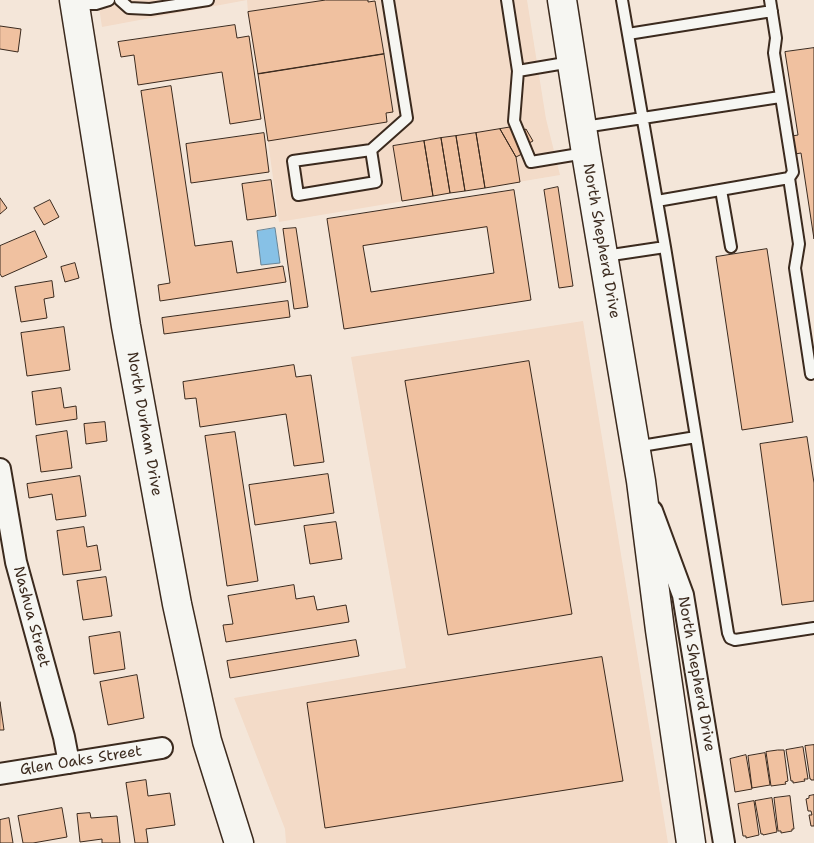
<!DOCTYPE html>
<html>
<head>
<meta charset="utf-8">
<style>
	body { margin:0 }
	canvas { display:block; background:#f4e6d9 }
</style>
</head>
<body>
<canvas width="814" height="843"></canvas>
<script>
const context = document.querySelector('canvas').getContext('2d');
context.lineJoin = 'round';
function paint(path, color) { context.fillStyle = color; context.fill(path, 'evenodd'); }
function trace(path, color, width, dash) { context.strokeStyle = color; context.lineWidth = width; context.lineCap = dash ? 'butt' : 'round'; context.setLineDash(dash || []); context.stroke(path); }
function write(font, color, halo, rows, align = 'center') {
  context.font = font + ' "Shantell Sans",sans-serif'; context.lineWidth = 4; context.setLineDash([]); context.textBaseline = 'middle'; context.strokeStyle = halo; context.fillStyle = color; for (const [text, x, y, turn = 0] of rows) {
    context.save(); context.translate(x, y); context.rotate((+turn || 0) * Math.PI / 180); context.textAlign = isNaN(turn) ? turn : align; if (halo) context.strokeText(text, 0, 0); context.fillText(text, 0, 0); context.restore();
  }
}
paint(new Path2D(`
	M98 0H527L546 119 560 175 279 222 268 141 248 12 247 0 102 27Z
	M583 321 668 843H286L285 829 234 698 406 668 351 357Z`), '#f3dbc8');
const water = new Path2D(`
	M275 228 280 263 261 265 257 231Z`);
paint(water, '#87c1e6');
trace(water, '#698596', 1);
const building = new Path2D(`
	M326 0H368V2L375 1 384 54 258 74 248 12Z
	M235 25 237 38 249 36 261 119 230 124 222 72 138 85 134 55 121 57 118 42Z
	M0 26 21 29 18 52 0 49Z
	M814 48V239L801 153 795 154 792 136 798 135 785 52Z
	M384 54 393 112 386 113 387 122 268 141 258 74Z
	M171 86 195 246 232 241 237 273 283 266 286 282 160 301 158 285 170 283 141 91Z
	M518 126 520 129 522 128 524 130 526 129 533 141 529 143 531 146 529 147 530 150 516 157 500 129Z
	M500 129 516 157 520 182 485 188 476 133Z
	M264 133 269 172 191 183 186 144Z
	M476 133 485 188 465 191 456 136Z
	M456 136 465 191 450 193 441 138Z
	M441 138 450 193 433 196 424 141Z
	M424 141 433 196 402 201 393 146Z
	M271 180 276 216 247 220 242 184Z
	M558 187 573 286 559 288 544 190Z
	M514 190 531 300 344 329 327 219ZM487 227 494 273 371 292 363 246Z
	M0 198 7 208 0 214Z
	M50 200 59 217 44 225 34 208Z
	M296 228 308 307 294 309 283 229Z
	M35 231 47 257 2 277 0 274V246Z
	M767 249 793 422 742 430 716 257Z
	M75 263 79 278 65 282 61 267Z
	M52 281 54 297 44 299 47 318 21 322 15 287Z
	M288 301 290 317 164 334 162 318Z
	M64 327 70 370 27 376 21 333Z
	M529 361 572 614 448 635 405 381Z
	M294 365 296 377 311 375 324 462 294 466 286 414 200 427 196 398 185 399 183 382Z
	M61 388 64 408 76 406 77 419 36 425 32 392Z
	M105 422 107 441 86 444 84 424Z
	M67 431 72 468 41 472 36 436Z
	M235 432 258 581 227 586 205 436Z
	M807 437 814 483V601L782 605 760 444Z
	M328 474 334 513 255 525 249 485Z
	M80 476 86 516 56 520 52 494 29 498 27 484Z
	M336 522 342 559 310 564 304 526Z
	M84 527 87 547 97 545 101 570 63 575 57 531Z
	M106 577 112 616 83 620 77 581Z
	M294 585 296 599 314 596 317 610 346 605 349 622 226 642 223 625 233 624 228 596Z
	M120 632 125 669 94 674 89 637Z
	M356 640 359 656 230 678 227 661Z
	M602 657 623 781 325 828 307 703Z
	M137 675 144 718 108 725 100 682Z
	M0 702 4 730H0Z
	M814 745V780H811V779H810L805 746Z
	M803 747 808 779H804L805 781 793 783V781H791L786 750Z
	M778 750H784L788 781 785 782 786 784 771 786 766 752Z
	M765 753 770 785 752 788 748 756Z
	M746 755 752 789 735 792 730 759Z
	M146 780 148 796 170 793 175 825 146 829 148 843H135L126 783Z
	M814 795V826H811L809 815H812L811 811H808L806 799 809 798V796Z
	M790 796 794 829H792V831L781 833V831H778L774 798Z
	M772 798 777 832 763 835V834H761L755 801Z
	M754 801 759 835 746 838V836H743L738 804Z
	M62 808 67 837 33 843H23L18 816Z
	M90 813 91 818 117 816 120 843H102V839L80 842 77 814Z
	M9 818 13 843H0V820Z`);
paint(building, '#f0c1a0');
trace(building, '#3b2a1e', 1);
const service = new Path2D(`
	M120 0 129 8 150 9 208 0
	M507 0 518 71 514 121 531 162 585 153
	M622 0 665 247 728 633 730 638 735 640 814 628
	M75 4H96L109 0
	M628 34 772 11
	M518 71 571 62
	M584 127 780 97
	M371 150 376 182 298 195 293 161 371 150 407 118 388 0
	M789 178 799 244 795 268 811 374
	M721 190 731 247
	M657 201 789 178 793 172 774 53 776 38 770 0
	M605 256 665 247
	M635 447 696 437`);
const minor = new Path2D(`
	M0 469 16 562 64 737 69 763
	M652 511 683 595 724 843
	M0 774 162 748`);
const primary = new Path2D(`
	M74 0 126 326 177 604 207 741 239 843
	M562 0 586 153 641 481 660 630 691 843`);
trace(service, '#3b2a1e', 14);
trace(minor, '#3b2a1e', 24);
trace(primary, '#3b2a1e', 31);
trace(service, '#f6f6f2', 10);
trace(minor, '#f6f6f2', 20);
trace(primary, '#f6f6f2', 28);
write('15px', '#3b2a1e', '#f6f6f2', [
	["North Shepherd Drive",601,241,80],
	["North Durham Drive",144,424,80],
	["Nashua Street",31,617,75],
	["North Shepherd Drive",696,674,80],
	["Glen Oaks Street",81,761,-9]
]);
</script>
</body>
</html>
